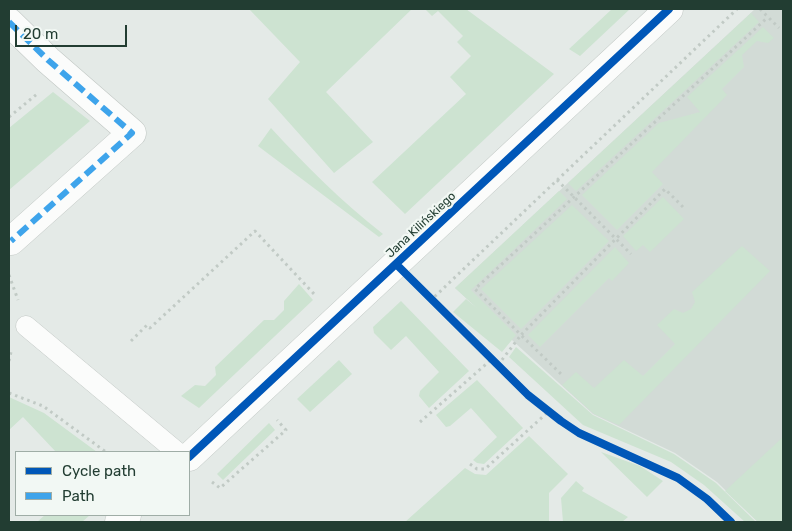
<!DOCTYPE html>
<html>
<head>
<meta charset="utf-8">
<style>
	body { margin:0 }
	#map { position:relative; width:792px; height:531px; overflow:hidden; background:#e4eae7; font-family:Rubik,sans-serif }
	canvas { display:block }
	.frame { position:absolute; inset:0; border:10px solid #223d32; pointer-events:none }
	.legend { position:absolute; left:15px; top:451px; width:175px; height:65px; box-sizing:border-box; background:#f2f8f4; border:1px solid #9fada6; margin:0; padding:6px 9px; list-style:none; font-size:15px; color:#223d32 }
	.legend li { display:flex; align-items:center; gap:10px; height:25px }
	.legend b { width:25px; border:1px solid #9fada6 }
	.scale { position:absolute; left:15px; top:25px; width:112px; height:22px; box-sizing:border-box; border:2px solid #223d32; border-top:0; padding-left:6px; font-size:15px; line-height:18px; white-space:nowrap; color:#223d32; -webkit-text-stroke:4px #f2f8f4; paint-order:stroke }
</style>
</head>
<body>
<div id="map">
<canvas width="792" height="531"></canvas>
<div class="frame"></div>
<ul class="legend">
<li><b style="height:6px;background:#0057b8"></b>Cycle path</li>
<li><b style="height:6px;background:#3ea4eb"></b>Path</li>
</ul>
<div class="scale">20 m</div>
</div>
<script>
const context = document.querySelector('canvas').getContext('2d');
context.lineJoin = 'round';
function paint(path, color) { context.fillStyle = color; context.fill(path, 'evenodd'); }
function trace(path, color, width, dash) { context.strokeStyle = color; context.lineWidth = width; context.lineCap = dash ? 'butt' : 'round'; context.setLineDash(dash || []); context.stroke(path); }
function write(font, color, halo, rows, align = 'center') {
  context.font = font + ' Rubik,sans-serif'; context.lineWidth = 4.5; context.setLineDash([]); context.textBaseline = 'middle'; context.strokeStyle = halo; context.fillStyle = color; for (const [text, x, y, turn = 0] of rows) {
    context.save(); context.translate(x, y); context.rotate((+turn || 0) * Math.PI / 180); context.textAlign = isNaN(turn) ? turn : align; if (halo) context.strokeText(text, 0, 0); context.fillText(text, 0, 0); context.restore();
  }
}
paint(new Path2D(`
	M755 9H783V522H758L717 482 675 453 593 414 455 288Z`), '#d2dbd6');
paint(new Path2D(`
	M249 9H412L326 92 373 142 334 173 268 99 300 62Z
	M425 9H466L554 74 405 214 372 182 466 94 450 77 471 56 457 42 463 36 438 11 432 16Z
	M612 9H630L580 56 569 49Z
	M751 13 759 22 576 191 568 183Z
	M763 27 774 38 768 43 757 41 742 55 744 67 722 89 727 95 652 172 663 184 617 230 582 195 659 123 700 112 687 97Z
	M53 92 90 121 9 190V128Z
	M271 128C306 166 342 202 383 234L379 237 258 146Z
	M559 191 567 199 471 290 516 335 502 352 453 312 466 299 477 308 455 288Z
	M663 197 684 219 650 252 643 245 636 251 623 236Z
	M572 205 609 241 521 329 481 289Z
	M742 246 770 271 619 425 594 414 562 385 576 372 594 388 624 360 643 376 675 344 657 325 674 309 683 313 691 309 695 302 692 292Z
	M615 247 629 263 612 281 609 278 540 347 528 335Z
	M299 284 313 300 199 408 181 396 195 385 205 386 216 375 215 367 264 320H274L284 310V301Z
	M401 301 469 371 429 408 419 396 420 391 439 372 406 336 391 350 374 333 373 327Z
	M516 347 593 415 674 454 716 483 756 522H745L704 485 671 462 583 425 509 357Z
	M339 360 352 374 310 412 297 399Z
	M477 380 523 428 484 464 477 463 473 460 497 437 471 408 450 426 446 427 436 415Z
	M9 397 44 413 97 452H56L23 417 9 430Z
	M269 423 275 430 223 480 217 474Z
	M529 436 568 474 549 493V522H405L465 468 475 474 486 475Z
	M783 437V522H758L725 491Z
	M601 452 640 466 663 481 647 497Z
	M576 481 584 488 582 491 628 517 622 522H563L561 498Z
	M45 515H90L82 522H37Z`), '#cde3d1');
const lane = new Path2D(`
	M26 326 177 452`);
const street = new Path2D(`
	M9 22 48 60 132 133 11 241
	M189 457 669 9
	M119 522 127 515`);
trace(lane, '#c1c7c4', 21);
trace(street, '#c1c7c4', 29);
trace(new Path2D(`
	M760 9 779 28
	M9 117 37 94
	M557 180 631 254
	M683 207 665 189 521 335 475 289 768 17
	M9 275 18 300
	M430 301 737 9
	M131 341 147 325 150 328 255 231 315 295
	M9 361 11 352
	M498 365 521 335 562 375
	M9 393 43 406 106 452
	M420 422 492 359
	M470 464 477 469H485L548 412
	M212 482 220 488 286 430 277 420`), '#c1cac5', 3, [2.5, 4]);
trace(lane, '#fbfcfb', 20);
trace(street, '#fbfcfb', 28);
trace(new Path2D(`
	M9 22 48 60 132 133 11 241`), '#3ea4eb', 6, [12, 6]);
trace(new Path2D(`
	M396 264 528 395 561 421 579 433 678 478 707 499 731 522
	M189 457 669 9`), '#0057b8', 8);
write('12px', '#223d32', '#f2f8f4', [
	["Jana Kilińskiego",421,225,-43]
]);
</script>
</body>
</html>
